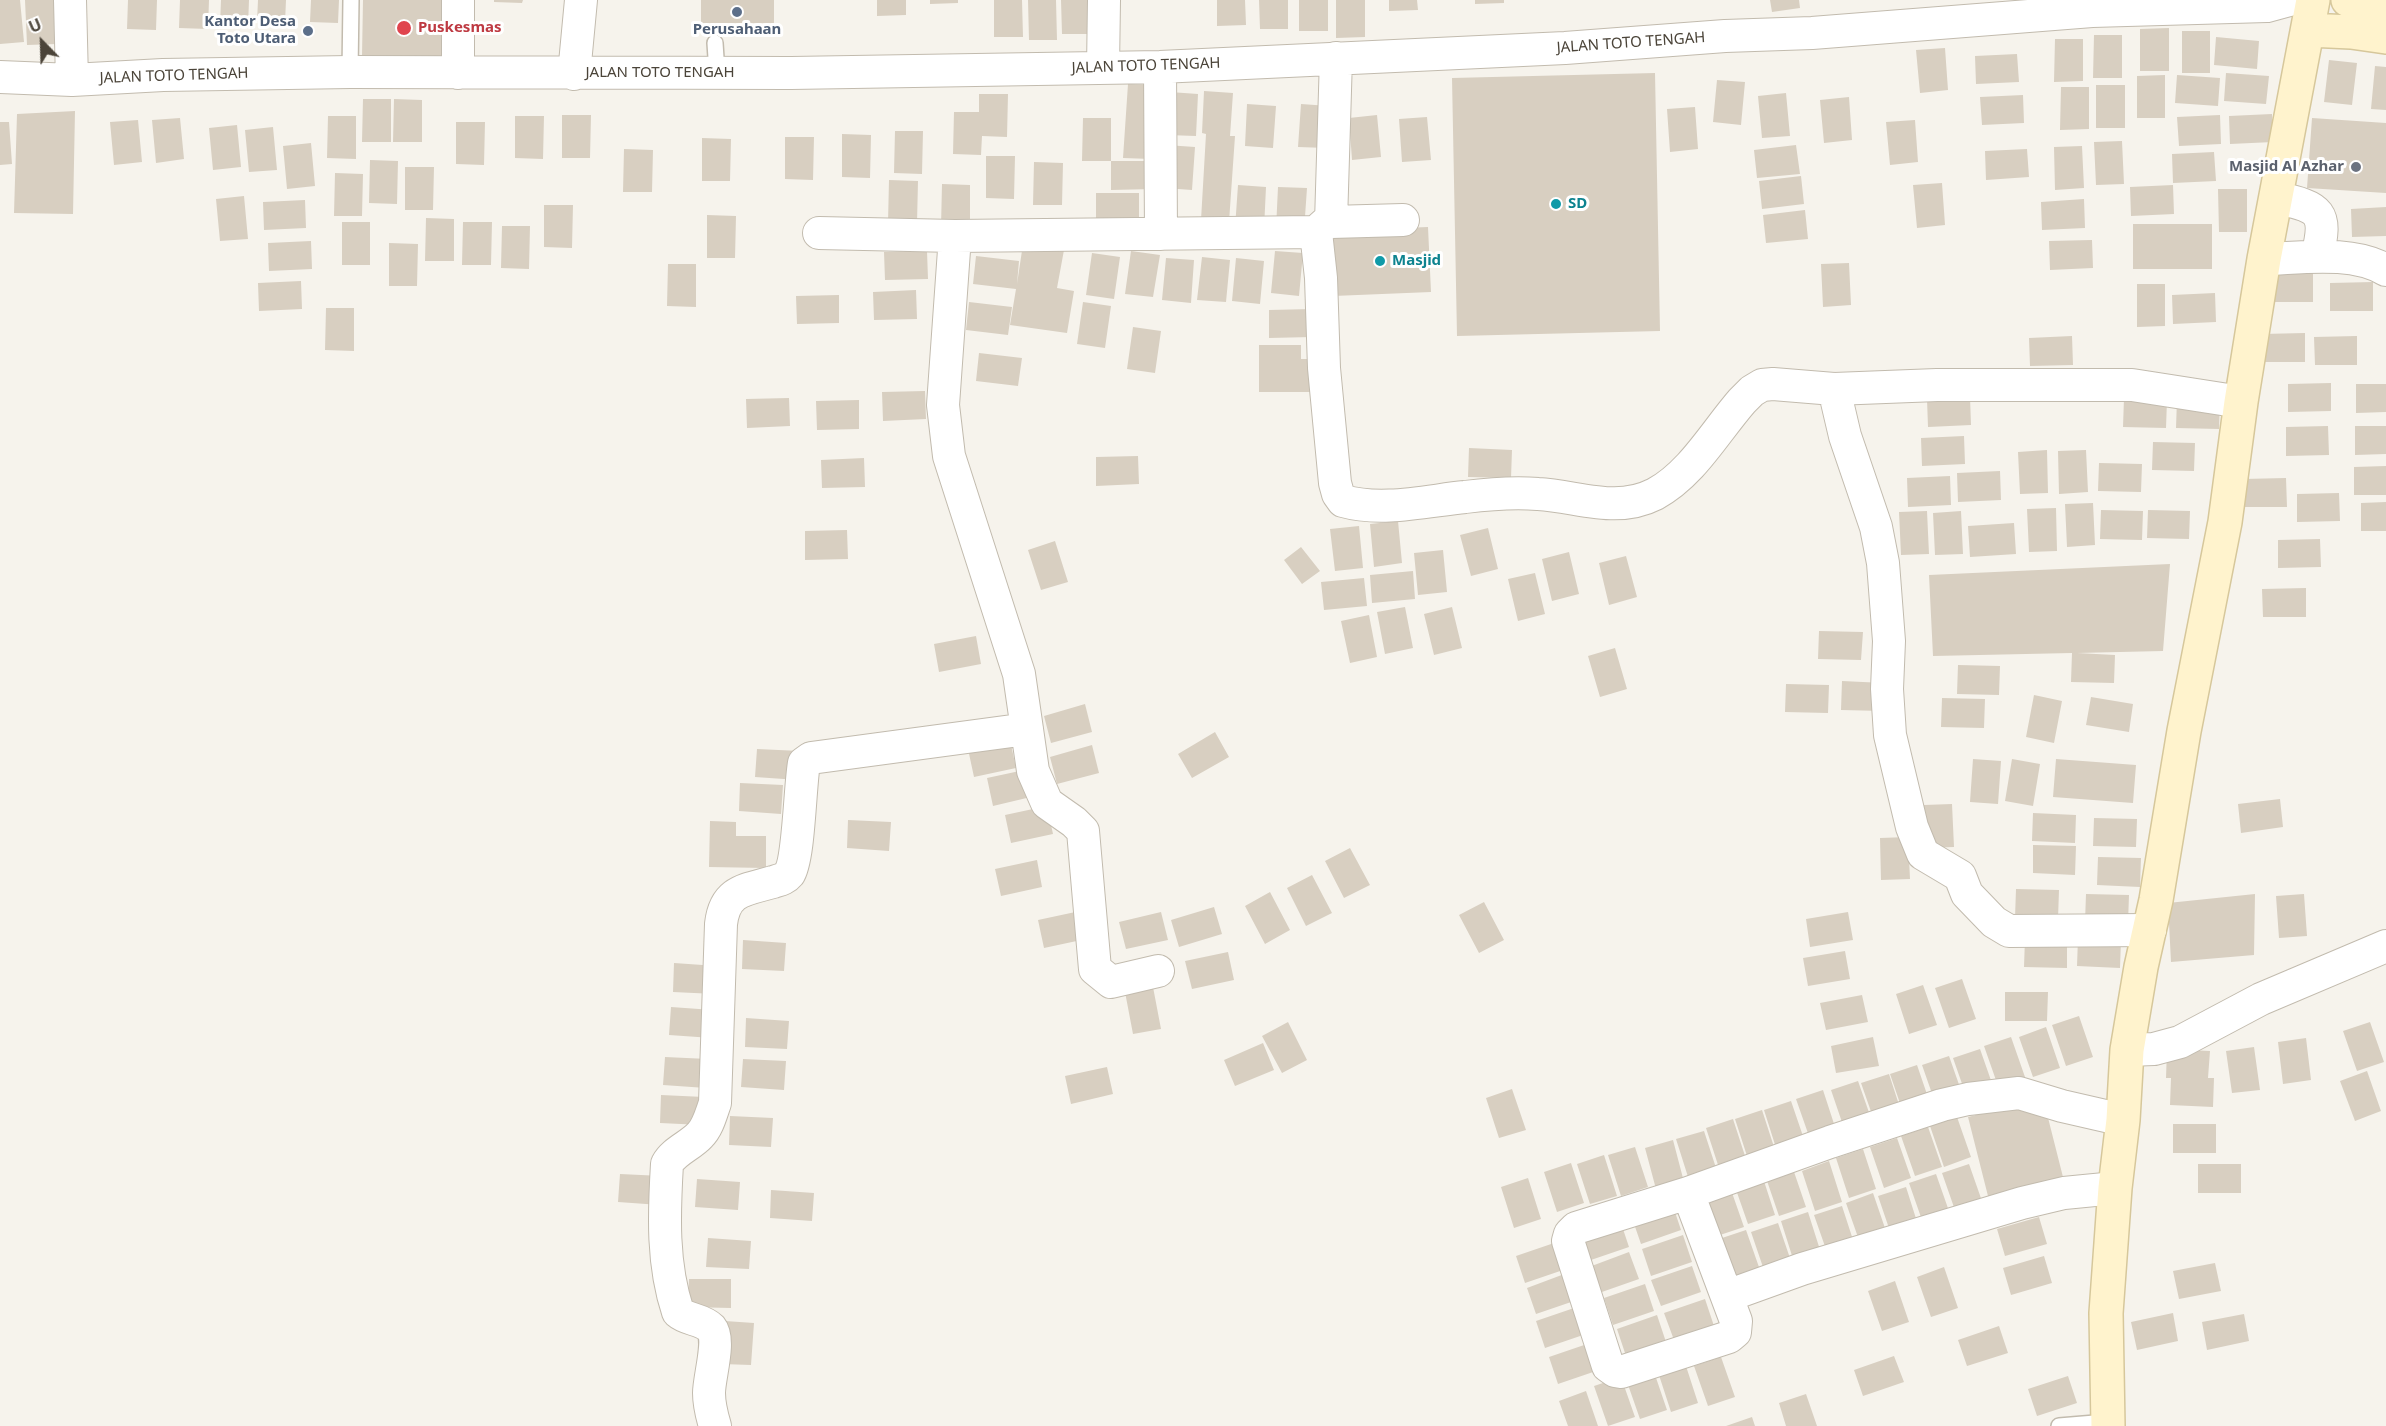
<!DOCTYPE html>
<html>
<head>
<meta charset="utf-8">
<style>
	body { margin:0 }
	#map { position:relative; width:2386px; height:1426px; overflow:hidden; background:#f6f3ec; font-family:"Noto Sans",sans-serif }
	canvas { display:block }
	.north { position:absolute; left:12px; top:12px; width:60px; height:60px; -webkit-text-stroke:4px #fff; paint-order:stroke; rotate:337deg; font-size:16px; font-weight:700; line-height:24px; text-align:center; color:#4b4439 }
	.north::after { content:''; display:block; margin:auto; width:21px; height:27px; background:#4b4439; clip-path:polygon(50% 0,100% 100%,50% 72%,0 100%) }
</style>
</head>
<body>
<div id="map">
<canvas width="2386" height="1426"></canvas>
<div class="north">U</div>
</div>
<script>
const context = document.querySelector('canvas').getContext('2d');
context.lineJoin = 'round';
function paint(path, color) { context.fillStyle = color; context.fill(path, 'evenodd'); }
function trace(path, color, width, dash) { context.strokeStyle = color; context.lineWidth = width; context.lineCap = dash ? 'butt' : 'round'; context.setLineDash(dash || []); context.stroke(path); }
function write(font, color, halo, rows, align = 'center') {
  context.font = font + ' "Noto Sans",sans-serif'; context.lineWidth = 6; context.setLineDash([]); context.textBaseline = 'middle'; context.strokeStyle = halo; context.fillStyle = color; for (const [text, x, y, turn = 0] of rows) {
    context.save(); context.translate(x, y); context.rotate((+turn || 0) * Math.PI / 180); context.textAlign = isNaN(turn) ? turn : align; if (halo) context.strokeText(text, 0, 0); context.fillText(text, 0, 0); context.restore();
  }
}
paint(new Path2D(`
	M0 0H20L24 42 0 44Z
	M25 0H61L57 44 27 45Z
	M128 0H157L156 30 127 29Z
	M180 0H209L208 29 179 28Z
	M221 0H249L248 27 220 26Z
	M258 0H286L285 23 257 22Z
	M311 0H339L338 23 310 22Z
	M363 0H446L444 57 362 56Z
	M494 0H523L522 3 494 2Z
	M701 0H774V23H701Z
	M877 0H906V15L877 16Z
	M930 0H958V3L930 4Z
	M994 0H1022L1023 37H994Z
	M1028 0H1056L1057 40H1029Z
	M1061 0H1090V34H1062Z
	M1217 0H1245L1246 25 1217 26Z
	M1259 0H1288V29H1260Z
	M1299 0H1328V31H1299Z
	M1336 0H1365V37L1336 38Z
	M1389 0H1417L1418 10 1389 11Z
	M1475 0H1504V3L1475 4Z
	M1770 0H1799L1800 8 1772 12Z
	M2169 28V71H2140V29Z
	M2182 31H2210V73H2182Z
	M2094 35H2122V78H2093Z
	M2216 37 2259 41 2257 69 2214 65Z
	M2055 39H2083V81L2054 82Z
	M1945 48 1948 90 1920 93 1916 50Z
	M2017 54 2019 82 1976 84 1975 56Z
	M2329 60 2357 63 2352 105 2324 102Z
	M2375 66 2386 67V110L2371 109Z
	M1655 73 1660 331 1457 336 1452 78Z
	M2226 73 2269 76 2266 104 2224 101Z
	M2165 75V118H2137V76Z
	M2177 75 2220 78 2218 106 2175 103Z
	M1717 80 1745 82 1741 125 1713 122Z
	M1128 84 1156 85 1151 159 1123 158Z
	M2096 85H2125V128H2096Z
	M2061 87H2089V129L2060 130Z
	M1204 91 1233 93 1230 136H1235L1229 222 1201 220 1206 134 1202 133Z
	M1170 92 1198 94 1196 136 1167 135Z
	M1786 93 1790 136 1762 138 1758 96Z
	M979 94H1008L1007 137 982 136 981 155 953 154 954 112H979Z
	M2023 95 2024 123 1982 125 1980 97Z
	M1849 97 1852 140 1824 143 1820 100Z
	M363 99H391V142H362Z
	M394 99 422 100V142H393Z
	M1247 104 1276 106 1273 148 1245 146Z
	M1301 104 1329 106 1327 148 1298 147Z
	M1695 107 1698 149 1670 152 1667 109Z
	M75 111 73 214 14 213 17 114Z
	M2272 114 2273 142 2230 144 2229 116Z
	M562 115H591L590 158H562Z
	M1377 115 1381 157 1352 160 1349 118Z
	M2220 115 2221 144 2179 146 2177 117Z
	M328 116H356V159L327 158Z
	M515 116H544L543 159 515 158Z
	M1427 117 1431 160 1402 162 1399 119Z
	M180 118 184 159 156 163 152 120Z
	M1083 118H1111V161H1082Z
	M2312 118 2386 123V193L2307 188Z
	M138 120 142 162 114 165 110 122Z
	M1915 120 1918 162 1890 165 1886 122Z
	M0 122H9L12 164 0 165Z
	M456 122H485L484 165 456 164Z
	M237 125 241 167 213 170 209 128Z
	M273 127 277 170 249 172 245 130Z
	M895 131H923L922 174 894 173Z
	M842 134 871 135 870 178 842 177Z
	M785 137H814L813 180 785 179Z
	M702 138 731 139 730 181H702Z
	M2122 141 2124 184 2096 185 2094 142Z
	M311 143 315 186 287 189 283 146Z
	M1166 145 1195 147 1192 190 1164 188Z
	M1796 145 1800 174 1757 178 1754 150Z
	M2082 146 2084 188 2055 190 2054 147Z
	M624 149 653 150 652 192H623Z
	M2027 149 2029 177 1986 180 1985 151Z
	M2214 152 2216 181 2173 183 2172 154Z
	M986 156H1015L1014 199 986 198Z
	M370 160 398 161 397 204 369 203Z
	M1111 161H1154V189L1111 190Z
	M1034 162 1063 163 1062 205H1033Z
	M405 167H434L433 210H405Z
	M335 173 363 174 362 216H334Z
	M1801 176 1804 204 1762 209 1759 181Z
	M889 180 918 181 917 223H888Z
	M1942 183 1945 225 1917 228 1913 185Z
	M942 184 970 185V227H941Z
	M1238 185 1266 187 1264 229 1235 228Z
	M2173 185 2174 214 2131 216 2130 187Z
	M1278 187 1307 188 1304 231 1276 229Z
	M2218 189H2247V232H2219Z
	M1096 193H1139V221H1096Z
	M244 196 248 239 220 241 216 199Z
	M2084 199 2085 228 2042 230 2041 202Z
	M305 200 306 228 264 230 263 202Z
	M544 205H573L572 248 544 247Z
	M2386 207V236L2352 237 2351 209Z
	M1805 210 1808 239 1766 243 1763 215Z
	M707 215 736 216 735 258H707Z
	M426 218 454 219V261H425Z
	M342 222H370V265H342Z
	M463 222H492L491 265H462Z
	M2133 224H2212V269H2133Z
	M502 226H530L529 269 501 268Z
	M1428 227 1431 292 1333 296 1330 231Z
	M2092 240 2093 268 2050 270 2049 241Z
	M311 241 312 269 269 271 268 243Z
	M389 243 418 244 417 286H389Z
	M1023 244 1064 250 1057 288 1074 291 1067 333 1010 325 1016 289 973 284 976 256 1019 261 1017 284Z
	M927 251 928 279 885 280 884 252Z
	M1131 251 1160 255 1153 297 1125 294Z
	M1275 251 1303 253 1299 296 1271 293Z
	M1092 253 1120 257 1114 299 1086 295Z
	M1202 257 1230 260 1226 302 1197 300Z
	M1166 258 1194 260 1191 303 1162 300Z
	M1236 258 1264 261 1260 304 1232 301Z
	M1849 263 1851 305 1823 307 1821 264Z
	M668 264H696V307L667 306Z
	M2313 273V302H2270V274Z
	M301 281 302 309 259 311 258 283Z
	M2373 282V311H2330V283Z
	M2137 284H2165V326L2137 327Z
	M916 290 917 319 874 320 873 292Z
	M2215 293 2216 322 2173 324 2172 295Z
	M839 295V323L797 324 796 296Z
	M969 302 1012 307 1008 335 966 330Z
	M1083 302 1111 306 1105 348 1077 344Z
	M326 308H354V351L325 350Z
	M1312 309V337L1269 338V310Z
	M1133 327 1161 331 1155 373 1127 369Z
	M2305 333V362H2262V334Z
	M2072 336 2073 365 2030 366 2029 338Z
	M2357 336V365H2315L2314 337Z
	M1259 345H1301V359H1313V392H1259Z
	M979 353 1022 358 1018 386 976 381Z
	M2331 383V411L2288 412V384Z
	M2356 384H2386V412L2356 413Z
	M925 391 926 419 883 421 882 392Z
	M1970 397 1971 425 1928 427 1927 399Z
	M789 398 790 426 747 428 746 399Z
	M2124 398 2167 400 2166 428 2123 427Z
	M2177 399 2220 401 2219 429 2176 428Z
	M859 400V429L817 430 816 401Z
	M2328 426 2329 455 2286 456V427Z
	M2355 426H2386V454L2355 455Z
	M1964 436 1965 464 1922 466 1921 438Z
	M2153 442 2195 443 2194 471 2152 470Z
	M1469 448 1512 450 1511 478 1468 477Z
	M2047 450 2048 493 2020 494 2018 452Z
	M2086 450 2088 492 2059 494 2058 451Z
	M1138 456 1139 484 1096 486V457Z
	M864 458 865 487 822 488 821 460Z
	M2099 463 2142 464 2141 492 2098 491Z
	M2386 466V495H2354V467Z
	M2000 471 2001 500 1958 502 1957 473Z
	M1950 476 1951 505 1908 507 1907 478Z
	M2286 478 2287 507H2244L2243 479Z
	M2339 493 2340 521 2297 522V494Z
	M2386 502V531H2361V503Z
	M2093 503 2095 545 2067 547 2065 504Z
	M2056 508 2057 551 2029 552 2027 509Z
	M2101 510 2143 511 2142 540 2100 539Z
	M2148 510 2190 511 2189 539 2147 538Z
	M1927 511 1929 554 1901 555 1899 512Z
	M1961 511 1963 554 1935 555 1933 513Z
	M1398 521 1402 563 1374 567 1370 524Z
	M2014 523 2016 554 1970 557 1968 526Z
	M1359 526 1363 568 1335 571 1330 529Z
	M1488 528 1498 569 1471 576 1460 535Z
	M847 530 848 559 805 560V531Z
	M2320 539 2321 567 2278 568V540Z
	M1055 541 1068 582 1041 590 1028 550Z
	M1301 547 1320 571 1302 584 1284 560Z
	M1443 550 1447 592 1418 595 1414 553Z
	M1569 552 1579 594 1552 601 1542 559Z
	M1626 556 1637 597 1609 605 1599 563Z
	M2170 564 2163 651 2077 653 2115 655 2114 683 2071 682 2072 653 1933 656 1929 575Z
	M1413 571 1415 599 1372 603 1370 575Z
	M1535 573 1545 614 1518 621 1508 579Z
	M1364 578 1367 606 1324 610 1321 582Z
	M2306 588V617H2263L2262 589Z
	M1405 607 1413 648 1385 654 1377 612Z
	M1452 607 1462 648 1434 655 1424 614Z
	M1369 615 1377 657 1350 663 1341 621Z
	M1819 631 1863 632 1861 660 1818 659Z
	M976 636 981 664 939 672 934 644Z
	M1615 648 1627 689 1600 697 1588 656Z
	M1958 665 2000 666 1999 695 1957 694Z
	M1842 681 1884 683 1883 711 1841 710Z
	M1786 684 1829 685 1828 713 1785 712Z
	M2034 695 2062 701 2054 743 2026 737Z
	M2091 697 2133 704 2129 732 2086 725Z
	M1942 698 1985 699 1984 728 1941 727Z
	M1085 704 1092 732 1051 743 1044 716Z
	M1215 732 1229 757 1192 778 1178 754Z
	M1010 740 1016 768 974 777 968 749Z
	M1092 745 1099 773 1057 784 1050 757Z
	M757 749 800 751 798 780 755 777Z
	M1973 759 2001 761 1998 804 1970 802Z
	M2012 759 2040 764 2033 806 2005 801Z
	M2056 759 2136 765 2133 803 2053 797Z
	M1029 769 1035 796 993 806 987 778Z
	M740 783 783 785 781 814 739 811Z
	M2280 799 2283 827 2241 833 2238 804Z
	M1952 804 1954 847 1925 848 1924 805Z
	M1047 806 1053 834 1011 843 1005 815Z
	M2033 813 2076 815 2075 843 2032 841Z
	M2094 818 2137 819 2136 847 2093 846Z
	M848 820 891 822 889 851 847 848Z
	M710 821 736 822V836H766V868L709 867Z
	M1908 837 1910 879 1881 880 1880 838Z
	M2033 845 2076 846 2075 875 2033 873Z
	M1350 848 1370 885 1344 898 1325 861Z
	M2098 857 2141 858 2140 887 2097 885Z
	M1037 860 1042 887 1001 896 995 869Z
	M1312 875 1332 913 1306 926 1287 888Z
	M2016 889 2059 890 2058 919 2015 918Z
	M1270 892 1290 930 1265 944 1245 906Z
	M2086 894 2129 895 2128 923 2085 922Z
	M2255 894 2254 955 2171 962 2168 903Z
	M2304 894 2307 936 2279 938 2276 896Z
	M1484 902 1504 940 1479 953 1459 915Z
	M1214 907 1222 934 1179 947 1171 920Z
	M1080 911 1086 939 1044 948 1038 920Z
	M1161 912 1168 940 1126 949 1119 922Z
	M1848 912 1853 940 1810 947 1806 919Z
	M2025 938 2067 939V968L2024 967Z
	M2078 938 2121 940 2120 968 2077 966Z
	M743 940 786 943 784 971 742 969Z
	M1845 951 1850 979 1808 986 1803 958Z
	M1228 952 1234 980 1192 989 1185 961Z
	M674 963 717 966 715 994 673 992Z
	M1962 979 1976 1019 1949 1028 1935 988Z
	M1923 985 1937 1025 1909 1034 1896 994Z
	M1153 987 1161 1029 1133 1034 1125 992Z
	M2005 992H2048L2047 1021H2005Z
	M1862 995 1868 1022 1826 1030 1820 1003Z
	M671 1007 713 1010 712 1038 669 1035Z
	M2079 1016 2093 1057 2066 1066 2052 1025Z
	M746 1018 789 1021 787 1049 745 1047Z
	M1288 1022 1307 1060 1282 1073 1262 1036Z
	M2370 1022 2384 1062 2357 1071 2343 1031Z
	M2046 1027 2060 1068 2033 1077 2019 1037Z
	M1873 1037 1879 1066 1836 1073 1831 1046Z
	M2011 1037 2025 1077 1998 1086 1984 1046Z
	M2306 1038 2311 1080 2283 1084 2278 1042Z
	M1263 1043 1274 1070 1235 1086 1224 1060Z
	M2254 1047 2260 1090 2232 1093 2226 1051Z
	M1980 1049 1994 1089 1967 1098 1953 1058Z
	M2167 1049 2210 1051 2208 1078H2214L2213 1107 2170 1105 2171 1078H2166Z
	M1949 1056 1963 1096 1936 1105 1922 1065Z
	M665 1057 708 1059 706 1088 663 1085Z
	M743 1059 786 1061 784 1090 741 1087Z
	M1917 1065 1931 1106 1904 1115 1890 1074Z
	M1107 1067 1113 1094 1071 1104 1065 1076Z
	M2367 1071 2381 1111 2355 1121 2340 1081Z
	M1889 1074 1902 1114 1875 1123 1861 1083Z
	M1858 1081 1872 1121 1845 1131 1831 1090Z
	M1512 1089 1526 1130 1499 1138 1486 1098Z
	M1823 1090 1836 1130 1810 1139 1796 1099Z
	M661 1095 704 1097 702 1125 660 1123Z
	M2043 1098 2064 1181 1989 1200 1968 1117Z
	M1791 1101 1805 1142 1777 1151 1764 1110Z
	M1762 1110 1775 1150 1748 1159 1735 1119Z
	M730 1116 773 1118 771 1147 729 1145Z
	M1957 1117 1971 1157 1944 1167 1930 1126Z
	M1733 1119 1746 1159 1719 1168 1706 1128Z
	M2173 1124H2216V1153H2173Z
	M1928 1127 1942 1167 1915 1176 1901 1136Z
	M1704 1131 1717 1171 1689 1180 1676 1139Z
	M1897 1138 1911 1178 1884 1188 1870 1147Z
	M1673 1140 1684 1182 1656 1189 1645 1148Z
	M1635 1147 1648 1187 1621 1196 1608 1155Z
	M1863 1149 1876 1189 1849 1198 1836 1158Z
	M1604 1155 1617 1196 1590 1204 1577 1164Z
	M1829 1161 1842 1202 1815 1211 1802 1171Z
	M1571 1163 1584 1203 1557 1212 1544 1172Z
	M1969 1164 1983 1204 1956 1213 1942 1173Z
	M2198 1164H2241V1193H2198Z
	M1792 1166 1806 1207 1779 1216 1765 1175Z
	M620 1174 662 1176 660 1205 618 1202Z
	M1936 1174 1950 1214 1923 1223 1909 1183Z
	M1762 1175 1775 1215 1748 1224 1734 1184Z
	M1528 1178 1541 1219 1514 1228 1501 1187Z
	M697 1179 740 1182 738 1210 695 1207Z
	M1730 1187 1744 1227 1717 1236 1703 1196Z
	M1906 1187 1919 1228 1892 1237 1878 1196Z
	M771 1190 814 1193 812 1221 770 1218Z
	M1873 1193 1887 1234 1860 1243 1846 1203Z
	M1672 1203 1681 1230 1641 1244 1632 1218Z
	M1842 1206 1855 1246 1828 1255 1814 1215Z
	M1808 1212 1821 1253 1794 1262 1781 1221Z
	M2039 1217 2047 1244 2005 1256 1997 1229Z
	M1620 1220 1629 1247 1588 1261 1579 1235Z
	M1778 1223 1792 1264 1765 1273 1751 1232Z
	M1746 1230 1760 1270 1732 1280 1719 1239Z
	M1683 1235 1692 1262 1651 1276 1642 1249Z
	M708 1238 751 1241 749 1269 706 1267Z
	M1557 1242 1566 1269 1525 1283 1516 1256Z
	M1629 1252 1639 1279 1599 1293 1589 1267Z
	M2044 1256 2052 1283 2011 1295 2003 1268Z
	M2215 1263 2221 1291 2179 1299 2173 1271Z
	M1692 1266 1701 1292 1661 1306 1651 1280Z
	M1944 1267 1958 1308 1931 1317 1917 1277Z
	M1567 1273 1577 1300 1536 1314 1527 1288Z
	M689 1279H731V1308L688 1307Z
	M1895 1281 1909 1322 1882 1331 1868 1291Z
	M1645 1284 1654 1311 1613 1325 1604 1298Z
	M1705 1299 1714 1326 1674 1340 1664 1313Z
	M1577 1307 1586 1334 1545 1348 1536 1321Z
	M2173 1313 2178 1341 2137 1350 2131 1322Z
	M2244 1314 2249 1341 2207 1350 2202 1322Z
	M1657 1315 1666 1342 1626 1356 1617 1329Z
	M725 1321 754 1323 751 1365 722 1364Z
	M1999 1326 2008 1353 1967 1366 1958 1340Z
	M1590 1343 1599 1370 1558 1384 1549 1357Z
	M1894 1356 1904 1382 1863 1396 1854 1370Z
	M1721 1357 1735 1397 1708 1406 1694 1366Z
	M1685 1363 1698 1403 1671 1412 1658 1372Z
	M1653 1369 1667 1410 1640 1419 1626 1379Z
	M2068 1376 2077 1403 2037 1416 2028 1389Z
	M1621 1377 1635 1417 1608 1426 1594 1386Z
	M1586 1391 1598 1426H1568L1559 1401Z
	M1806 1394 1817 1426H1786L1779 1403Z
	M1752 1417 1755 1426H1726Z`), '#d8cfc1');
const lane = new Path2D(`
	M715 43 717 73
	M350 72 351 0
	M2059 1426 2107 1422`);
const street = new Path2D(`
	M70 0 72 80
	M1160 67 1161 234
	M1103 68 1104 0
	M458 73V0
	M574 74 581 0
	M0 77 72 80 163 75 350 72 791 73 1160 67 1565 48 1725 36 1812 33 2092 11 2267 6 2289 0
	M2277 198C2321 207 2328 212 2317 257
	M1331 222 1403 220
	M1316 232 1321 278 1324 368 1335 483 1338 494 1343 501C1382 512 1426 501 1465 497 1489 494 1514 492 1538 494 1578 496 1616 514 1655 494 1692 474 1715 432 1742 401L1752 391 1762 385 1773 384 1834 389 1937 385H2132L2241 402
	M819 233 955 236 1316 232 1326 223 1331 222 1336 58
	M955 236 943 405 949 456 1019 674 1033 771 1047 803 1074 822 1083 831 1095 969 1111 982 1158 971
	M2264 259C2302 258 2352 250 2386 270
	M1834 389 1845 436 1876 527 1883 563 1889 641 1887 689 1890 735 1912 827 1923 854 1960 876 1967 894 1994 922 2009 931 2150 930
	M2127 1050 2154 1049 2180 1042 2261 999 2386 946
	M1688 1193 1576 1228 1570 1234 1568 1241 1608 1366 1615 1371 1621 1372 1729 1337 1735 1332 1736 1321 1688 1193 1830 1142 1942 1105 1968 1099 2019 1093 2062 1106 2123 1120
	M1727 1296 1802 1269 2022 1203 2064 1193 2115 1188
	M715 1426C712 1416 709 1404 709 1393 709 1377 721 1340 711 1328 702 1319 687 1320 678 1312 662 1264 664 1214 667 1164 674 1151 690 1146 700 1135 708 1127 711 1114 715 1103L721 924C725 890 745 890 773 882 779 880 785 879 789 874 799 860 800 784 804 763L811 758 1027 729`);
const secondary = new Path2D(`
	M2348 0 2386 7
	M2308 30 2351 32 2386 37
	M2108 1426 2106 1313 2115 1188 2123 1120 2127 1050 2141 967 2156 900 2184 731 2225 522 2241 402 2264 259 2313 0`);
trace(lane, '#c2bbae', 18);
trace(street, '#c2bbae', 34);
trace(secondary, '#d6c79b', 36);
trace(lane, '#fff', 15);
trace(street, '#fff', 32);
trace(secondary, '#fff3cd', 33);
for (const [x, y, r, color] of [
	[737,12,6,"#5c6f8a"],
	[404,28,8,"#e0444e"],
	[308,31,6,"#5c6f8a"],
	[2356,167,6,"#6b7280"],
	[1556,204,6,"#0f9aa8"],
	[1380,261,6,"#0f9aa8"]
]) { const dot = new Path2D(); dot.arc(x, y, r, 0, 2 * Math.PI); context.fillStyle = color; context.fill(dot); trace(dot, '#fff', 2); }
write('bold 15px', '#4e5e75', '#fff', [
	["Kantor Desa",296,22],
	["Toto Utara",296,39],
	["Perusahaan",737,30,"center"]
], 'right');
write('bold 15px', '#be3a42', '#fff', [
	["Puskesmas",418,28]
], 'left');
write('15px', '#4b4439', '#fff', [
	["JALAN TOTO TENGAH",1631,43,-4],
	["JALAN TOTO TENGAH",1146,66,-2],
	["JALAN TOTO TENGAH",660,73],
	["JALAN TOTO TENGAH",174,76,-2]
]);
write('bold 15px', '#5b616d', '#fff', [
	["Masjid Al Azhar",2344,167]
], 'right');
write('bold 15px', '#0d838f', '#fff', [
	["SD",1568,204],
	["Masjid",1392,261]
], 'left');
</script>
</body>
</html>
